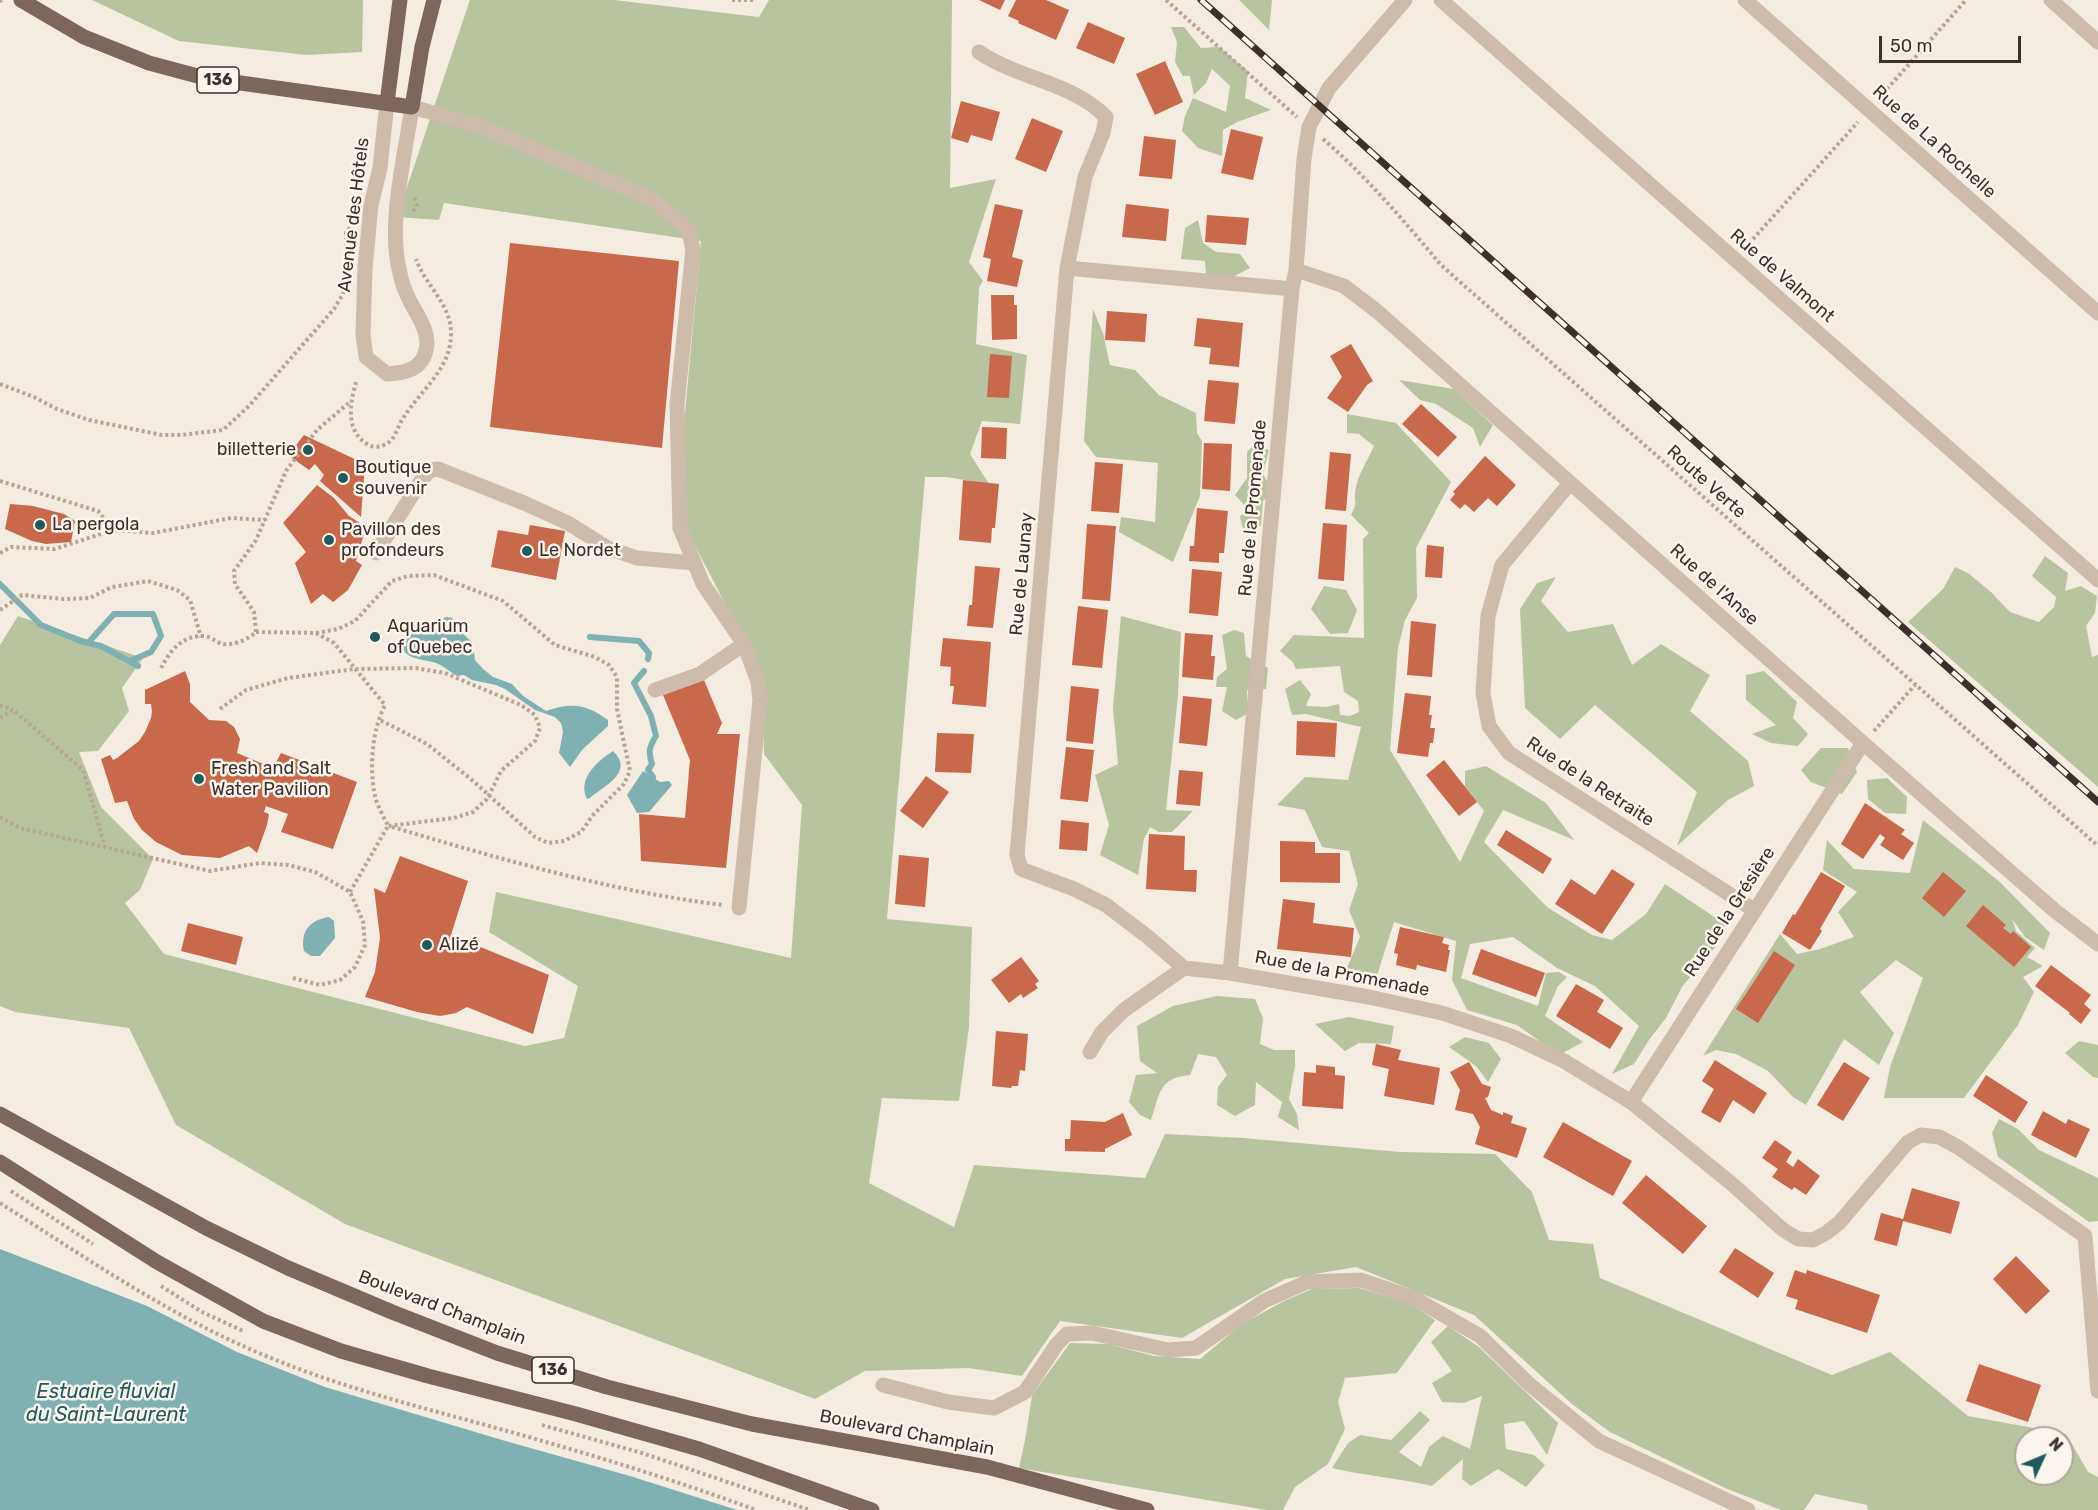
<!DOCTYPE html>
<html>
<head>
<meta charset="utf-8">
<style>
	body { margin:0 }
	#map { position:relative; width:2098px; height:1510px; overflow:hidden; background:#f4ebe1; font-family:Rubik,sans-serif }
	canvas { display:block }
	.north { position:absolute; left:2014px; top:1426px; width:60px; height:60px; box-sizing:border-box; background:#fbf5ee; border:2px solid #aea6a0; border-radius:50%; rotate:46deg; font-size:16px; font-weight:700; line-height:24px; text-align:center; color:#3b302b }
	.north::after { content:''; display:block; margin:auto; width:21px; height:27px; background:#1f5a5e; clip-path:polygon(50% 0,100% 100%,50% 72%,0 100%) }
	.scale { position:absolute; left:1879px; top:36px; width:142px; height:27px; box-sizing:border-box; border:3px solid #3b302b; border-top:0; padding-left:8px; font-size:18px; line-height:21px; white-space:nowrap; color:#3b302b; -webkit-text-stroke:4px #fbf5ee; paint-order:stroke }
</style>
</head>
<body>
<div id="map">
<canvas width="2098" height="1510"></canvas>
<div class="north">N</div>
<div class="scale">50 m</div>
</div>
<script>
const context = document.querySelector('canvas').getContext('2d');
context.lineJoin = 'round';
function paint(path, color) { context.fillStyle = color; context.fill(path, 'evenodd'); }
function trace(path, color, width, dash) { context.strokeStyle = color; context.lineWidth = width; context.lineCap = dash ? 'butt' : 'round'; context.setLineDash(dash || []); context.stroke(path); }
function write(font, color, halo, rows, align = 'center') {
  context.font = font + ' Rubik,sans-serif'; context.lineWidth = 5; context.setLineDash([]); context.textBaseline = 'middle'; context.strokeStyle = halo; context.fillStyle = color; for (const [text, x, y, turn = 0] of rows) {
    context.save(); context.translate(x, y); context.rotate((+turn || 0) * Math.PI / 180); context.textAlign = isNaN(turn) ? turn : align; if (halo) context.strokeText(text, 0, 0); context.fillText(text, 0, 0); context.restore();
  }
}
paint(new Path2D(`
	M92 0H363L362 52 307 55 179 41Z
	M470 0H614L759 17 769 0H952L950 188 996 179 969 262 983 281 979 288 976 344 1027 355 1020 424 982 421 970 454 989 484 947 477H925L887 919 972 927 969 1027 959 1101 882 1098 869 1183 954 1227 974 1165 1145 1178 1165 1134 1243 1138 1400 1152 1495 1154 1532 1192 1549 1240 1593 1244 1600 1278 1832 1375 1890 1352 1968 1416 2066 1434 2088 1472 2098 1477V1510H1868L1867 1505 1815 1494 1804 1510H1781L1725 1488 1610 1432 1572 1404 1474 1315 1356 1267 1285 1279 1182 1338 1060 1321 1022 1376 968 1368 865 1371 815 1399 345 1224 176 1125 129 1028 15 1012 0 1006V645L18 616 143 658 122 688 129 711 98 751 79 752 101 807 153 859 140 890 125 903 164 954 525 1046 564 1038 578 986 489 932 496 892 791 958 802 805 764 754 762 675 676 509 701 241 444 203 439 220 397 217ZM2026 1438H2062V1474H2026Z
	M1239 0H1272L1269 30Z
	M1171 27H1184L1201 48 1219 47 1248 71 1245 98 1271 110 1237 122 1223 130 1222 156 1198 148 1182 131 1185 116 1193 98 1226 112 1230 86 1212 69 1206 83 1194 95 1190 76H1183L1175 62 1177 42Z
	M1198 220 1203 243 1216 252 1240 254 1250 268 1233 277 1206 275 1205 261 1181 259 1185 228Z
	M1093 309 1103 333 1110 365 1135 370 1159 395 1196 413 1197 433 1202 441 1200 496 1173 562 1119 532 1121 517 1155 522 1158 463 1096 457 1084 441Z
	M1399 380 1454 389 1493 425 1480 447 1473 428 1436 404 1420 400Z
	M1347 414 1396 423 1451 482 1416 548 1417 598 1405 620 1398 648 1390 750 1460 862 1484 811 1465 787V771L1486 766 1546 803 1574 840 1503 810 1484 842 1547 907 1592 935 1612 940 1646 914 1665 884 1725 924 1717 945 1682 987 1666 1018 1649 1040 1634 1064 1612 1074 1639 1026 1595 986 1557 968 1513 937 1470 944 1461 978 1538 1006 1546 973 1559 972 1567 977 1558 986 1545 1016 1583 1042 1559 1055 1517 1025 1467 1010 1452 980 1456 941 1394 922 1375 982 1343 974 1346 970 1360 937 1349 910 1358 884 1349 851 1322 847 1305 810 1277 805 1305 777 1348 780 1361 727 1306 714 1292 715 1285 689 1300 680 1311 694 1306 706 1327 707 1339 704 1340 715 1350 716 1359 712 1358 701 1344 692 1340 666 1296 669 1293 662 1280 651 1294 635 1364 638 1363 539 1369 533 1351 515C1358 501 1354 504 1355 492 1357 476 1368 460 1374 446L1359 434 1347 433Z
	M1253 446 1269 450 1263 474 1273 492 1263 501 1261 526 1243 529 1240 516 1249 510 1235 495 1247 478V452Z
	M2045 556 2068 573 2065 591 2081 586 2097 596 2095 613 2086 626 2092 657 2098 655V787L1908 622 1943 589 1955 567 1968 573 1991 592 2010 612 2039 622 2054 607 2056 597 2032 576Z
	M1556 577 1541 601 1568 632 1613 624 1632 665 1661 644 1710 675 1690 711 1748 761 1754 786 1728 800 1677 846 1697 792 1595 705 1560 739 1525 708 1520 609 1537 583Z
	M1324 586 1346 590 1357 610 1348 633 1330 634 1311 609Z
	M1121 616 1181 632 1178 695 1166 810 1193 811 1172 832H1159L1150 827 1144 839 1138 875 1100 855 1109 825 1095 775 1118 764 1113 708Z
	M1234 630 1244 633 1246 656 1268 668 1266 689 1247 690V714L1236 720 1222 711 1227 687H1216L1217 677 1227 669 1222 635Z
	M1764 671 1797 702 1793 718 1808 734 1798 746 1771 743 1752 734 1776 725 1746 700V675Z
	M1821 748H1848L1857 772 1842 794 1811 782 1801 770Z
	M1887 778 1907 797 1906 814 1885 813 1868 799 1867 780Z
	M1923 820 2000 882 2050 933 2044 950 2025 937 2012 919 2016 931 2035 948 2027 957 2043 966 2023 977 2034 992 2018 1025 1964 1098H1884L1890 1067 1923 978 1896 960 1860 992 1894 1033 1879 1065 1844 1039 1806 1105 1793 1097 1768 1071 1736 1054 1716 1050 1703 1056 1780 934 1797 954 1820 949 1854 937 1838 912 1857 892 1823 870 1827 840 1854 869 1910 873Z
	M1217 996 1255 999 1263 1018 1260 1044 1274 1050H1295V1066L1289 1099 1297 1114 1299 1130 1278 1117 1282 1102 1256 1082 1255 1105 1235 1116 1217 1105 1218 1087 1227 1075 1216 1057 1198 1054 1190 1075C1158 1078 1160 1094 1151 1120L1140 1115 1129 1102 1136 1075 1157 1073 1140 1061 1137 1026 1173 1006Z
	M1349 1017 1394 1026 1391 1044 1359 1043 1345 1051 1315 1024Z
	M1465 1037 1489 1043 1501 1059 1488 1082 1476 1066 1449 1047Z
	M2079 1041 2098 1045V1078L2093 1077 2065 1053Z
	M1999 1119 2018 1129 2039 1150 2098 1178V1221L2089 1222 1998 1157 1992 1133Z
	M1359 1288 1409 1303 1435 1320 1397 1373 1345 1378 1338 1402 1345 1429 1328 1464 1295 1487 1283 1510H1266L1019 1468 1026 1435 1032 1395 1070 1343 1108 1344 1154 1356 1200 1359 1242 1324 1284 1301 1312 1289Z
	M1448 1326 1479 1347 1558 1423 1547 1455 1524 1421 1504 1424 1506 1449 1534 1455 1545 1465 1526 1487 1498 1469 1471 1486 1462 1479 1463 1459 1432 1486C1399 1478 1365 1476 1332 1468L1348 1443 1360 1435 1391 1440 1420 1411 1430 1420 1399 1452 1421 1467 1429 1447 1443 1436 1470 1449 1482 1396 1464 1403 1442 1402 1432 1383 1452 1371 1431 1342Z`), '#b8c4a0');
paint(new Path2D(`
	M446 617 452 618 460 631 473 643 475 660 483 669 493 677 512 684 523 696 546 711C571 702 587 704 608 720V726L582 750 570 767 559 753 563 732 561 723 555 717 535 710 505 689 496 685 472 680 464 675 457 676C450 672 444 666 436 663 424 659 401 660 402 642 413 630 432 626 446 617Z
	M613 751C635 772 604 786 590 798L587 799C577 778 598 761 613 751Z
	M643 771 660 782 669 781 672 785 649 812 637 813 627 795Z
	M329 917 334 921 335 938 320 956H311L304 951C300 931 310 920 329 917Z
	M0 1249 147 1306 237 1352 325 1387 502 1440 630 1476 737 1510H0Z`), '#7fb0b2');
trace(new Path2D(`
	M0 584 41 625 83 642 101 646 138 666
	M590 637 639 641 649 653 648 659
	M88 643 114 614H153L161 636 151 652 130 661
	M644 671 634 683 651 716 656 736C649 747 648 752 652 764L648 770 653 777`), '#7fb0b2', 6);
paint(new Path2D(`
	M979 0H1005L1000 10Z
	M1016 0H1046L1069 10 1056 40 1018 23 1019 21 1008 16Z
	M1088 22 1125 38 1114 64 1076 48Z
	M1165 61 1183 102 1155 115 1136 74Z
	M961 101 1000 112 992 141 971 135 968 143 951 138Z
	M1032 118 1063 131 1046 172 1015 159Z
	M1231 129 1263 137 1253 180 1221 173Z
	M1144 136 1176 140 1172 179 1139 176Z
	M995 204 1023 210 1012 257 1023 260 1017 287 987 281 991 259 983 257Z
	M1126 204 1169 209 1166 241 1122 237Z
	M1207 215 1249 218 1246 245 1205 242Z
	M510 243 679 261 662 448 490 427Z
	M991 295H1014V305H1017V339L992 340Z
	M1107 311 1147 314 1145 342 1105 340Z
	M1197 318 1243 323 1239 367 1209 364 1211 348 1194 346Z
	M1351 344 1373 381 1367 385 1348 412 1327 398 1342 377 1330 356Z
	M990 354 1012 356 1009 398 987 397Z
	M1208 380 1239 383 1235 424 1204 421Z
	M1421 404 1457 437 1438 457 1402 424Z
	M982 427 1007 428 1006 459 981 458Z
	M304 435 365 464 361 517 320 481 324 475 315 464 309 470 288 455Z
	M1204 443 1232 444 1230 491 1202 489Z
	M1330 452 1351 454 1346 511 1325 509Z
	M1485 456 1516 485 1497 506 1488 498 1474 512 1465 504 1460 509 1450 500 1455 494 1453 492Z
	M1095 462 1123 464 1119 513 1091 511Z
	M963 480 999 484 995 528H992L991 543 959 540Z
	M317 485 334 498 349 516 366 527 356 561 362 565 348 590 333 602 323 594 311 604 295 563 306 552 283 523Z
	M10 504 33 506 64 514 75 521 71 542 46 544 32 541 5 529Z
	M1197 508 1228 511 1224 553H1219V563L1189 561 1190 546H1194Z
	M1323 523 1347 525 1344 581 1318 579Z
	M1087 524 1116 526 1110 601 1082 599Z
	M530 525 565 531 556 580 491 567 498 530 528 535Z
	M1427 545 1444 547 1442 578 1425 577Z
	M975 566 1000 568 993 628 967 626 969 605H972Z
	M1192 569 1222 572 1218 616 1189 613Z
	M1078 606 1108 610 1102 668 1072 665Z
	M1411 621 1436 624 1432 677 1407 675Z
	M1185 633 1213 635 1211 656H1215L1213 680 1182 677Z
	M943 638 991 642 986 707 952 704 954 686H950L951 667 940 666Z
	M185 671 190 684V702L209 720 226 721 234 727 240 739 237 753 273 768 281 753 357 782 333 849 281 832 288 814 266 806 264 812 269 814 267 825 257 853 249 846 220 858 182 855 156 842 142 830 134 819 127 801 115 803 101 759 110 755 113 760 117 758 139 741 145 732 151 718 152 711 151 704H145V690Z
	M704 680 722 723 717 734H740L726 868 641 861 639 814 685 818 690 760 663 695Z
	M1071 686 1099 689 1093 744 1066 741Z
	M1405 693 1431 696 1429 715H1432L1430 728H1435L1433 743H1430L1428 757 1397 753Z
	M1183 696 1212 699 1207 746 1179 743Z
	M1297 721 1337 723 1335 757 1296 755Z
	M937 733 974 734 971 773 935 772Z
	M1066 747 1094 750 1088 802 1060 799Z
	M1444 760 1477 802 1459 816 1426 775Z
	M1179 770 1203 772 1200 806 1176 804Z
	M926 776 949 792 923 828 900 811Z
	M1865 803 1905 830 1901 834 1914 843 1903 860 1880 845 1885 838 1880 834 1863 859 1841 844Z
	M1061 820 1089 823 1087 851 1059 849Z
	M1506 830 1552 859 1543 874 1497 845Z
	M1149 834 1185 836 1184 870H1197L1196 892 1146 889Z
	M1280 841 1315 842V853H1340V883L1280 882Z
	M899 855 929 858 925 907 895 904Z
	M400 856 468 881 451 935 549 975 533 1034 467 1007 456 1013 440 1016 417 1012 365 997 375 972 380 938 374 888 385 893Z
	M1612 869 1635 884 1602 934 1555 904 1571 879 1595 895Z
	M1821 872 1845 886 1820 929 1822 931 1810 950 1782 933 1793 914 1795 915Z
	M1943 872 1966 891 1944 917 1922 898Z
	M1283 899 1315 903 1313 923 1354 928 1351 957 1277 949Z
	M1983 905 2006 925 2003 928 2011 934 2013 931 2031 947 2014 967 1966 926Z
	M188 923 243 937 236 965 181 951Z
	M1400 927 1444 937 1442 943 1449 945 1448 950H1450L1446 972 1417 965 1416 970 1396 965 1398 954 1394 953Z
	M1481 949 1545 973 1536 997 1472 974Z
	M1774 951 1795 965 1758 1023 1736 1009Z
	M1021 957 1039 981 1035 984 1038 988 1023 998 1021 994 1009 1003 991 980Z
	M2051 965 2091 995 2084 1004 2091 1010 2081 1024 2069 1014 2070 1013 2035 986Z
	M1576 984 1604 1000 1597 1012 1623 1028 1610 1049 1556 1016Z
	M996 1031 1028 1034 1025 1071 1020 1070 1018 1086H1012L1011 1088 992 1086Z
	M1376 1044 1401 1050 1398 1060 1440 1068 1434 1105 1384 1096 1389 1069 1372 1065Z
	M1715 1060 1767 1093 1754 1114 1733 1100 1720 1123 1701 1112 1714 1089 1702 1081Z
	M1469 1062 1482 1084 1491 1087 1488 1097 1485 1098 1491 1110 1503 1115V1112L1513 1116 1511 1123 1527 1128 1517 1158 1475 1144 1480 1127 1473 1114 1455 1110 1460 1090 1450 1072Z
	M1844 1062 1870 1078 1843 1121 1817 1105Z
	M1316 1065 1335 1067V1075L1345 1076 1343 1109 1302 1106 1304 1072 1316 1073Z
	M1986 1075 2028 1102 2015 1123 1973 1096Z
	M2043 1111 2066 1124 2068 1119 2090 1129 2076 1158 2031 1135Z
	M1123 1113 1132 1135 1105 1149V1152L1065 1151V1139H1070L1071 1120 1105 1122Z
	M1563 1122 1632 1161 1613 1196 1543 1157Z
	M1775 1140 1792 1152 1786 1162 1793 1167 1798 1159 1820 1176 1806 1195 1794 1187 1792 1190 1772 1177 1778 1169 1762 1158Z
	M1646 1175 1707 1226 1683 1254 1622 1203Z
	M1912 1188 1960 1202 1951 1234 1903 1221 1897 1246 1874 1240 1881 1213 1903 1219Z
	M1735 1248 1774 1273 1758 1298 1719 1272Z
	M2016 1256 2050 1291 2026 1314 1993 1279Z
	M1795 1270 1806 1274 1807 1270 1880 1295 1867 1333 1795 1309 1798 1300 1786 1296Z
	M1979 1364 2041 1385 2028 1422 1966 1401Z`), '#c8694b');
trace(new Path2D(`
	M732 0H753
	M1166 0 1297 117
	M0 2 1 0
	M1879 98 1966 0
	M1323 139C1367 177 1404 221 1441 265L2098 846
	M413 211 417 205 414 197
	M1745 248 1858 122
	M347 259 346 233 351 226
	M356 382C350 404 345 430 367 444 371 447 379 448 384 445 395 441 397 428 402 420 419 391 452 369 451 333 451 304 425 285 416 259
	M0 384 34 397 57 409 89 420 162 435H181L223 430 249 406 334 309 343 294 346 281
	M0 481 98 511 113 530
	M0 553 11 547 55 549 113 530 153 533 231 518 265 520
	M0 610 22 595 64 599 90 598 112 587 148 581 177 590 190 600 201 637
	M256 632 316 633 334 643 385 705C372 730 369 768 375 796 377 806 384 817 388 826L350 892
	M316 633 338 629 355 621 392 581 408 576 434 575 503 601 555 645 595 657 609 665 617 677V709L630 771 624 784 593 815 581 832 564 841 548 843 535 837 472 780 427 744 378 719
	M161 668C170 651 182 635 204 636 210 636 216 642 222 644 233 646 249 639 256 632L254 612 235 584 234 571 256 540 286 471 317 430 351 401
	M0 705 13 710
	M220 709 246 690 288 678 354 669 416 668 445 673 521 705 535 715 540 728 535 741 501 771 487 799 473 812 454 818 388 826
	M0 718 13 710 83 770 105 847
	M1874 731 1915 685
	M0 817 20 828 210 871 260 863 288 865 315 872 350 892 363 921 365 945 355 967 340 980 320 985 293 978
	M392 827C501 859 609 891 723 905
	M11 1191 93 1244
	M0 1203C88 1259 174 1319 271 1358 351 1391 436 1411 518 1434 599 1457 678 1481 756 1510
	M161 1286 202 1312 243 1331
	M542 1425 642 1453 810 1510`), '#b9a596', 4, [3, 3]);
trace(new Path2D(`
	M1405 0 1329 88 1309 127 1304 159 1296 270 1292 289 1230 973 1369 997 1442 1013 1511 1036 1564 1061 1631 1102 1732 1184 1782 1229 1798 1239 1813 1240 1826 1233 1839 1223 1908 1142 1921 1135 1939 1137 1958 1147 2085 1236 2098 1391
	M1441 0 2098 580
	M1745 0 2098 313
	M2051 0 2098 42
	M979 52C1018 79 1072 82 1106 117L1103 133 1085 177 1067 268
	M387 103 380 168 371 205 365 268 363 334 366 357 387 374C404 373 422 370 426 350 431 330 414 312 407 295 404 288 401 280 400 273 387 225 405 156 412 107L480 126 652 199 688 229 693 249 677 405 680 528 703 584 744 644 758 682 760 700 739 908
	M1296 270 1344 286 1378 312 1863 743 2054 910 2098 944
	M1570 483 1502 565 1488 616 1483 693 1489 726 1509 753 1754 910
	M376 553 422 479 430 470 438 469 524 503 568 523 608 548 637 558 694 563
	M655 690 700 674 744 644
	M1230 973 1184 968 1148 937 1106 905 1074 889 1021 869 1017 855 1067 268 1292 289
	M1090 1052 1102 1032 1124 1010 1184 968
	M1631 1102 1863 743
	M883 1385 948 1402 994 1408 1025 1392 1057 1344 1067 1334 1092 1333 1168 1350 1196 1348 1264 1301 1307 1282 1361 1280 1414 1298 1480 1336 1529 1384 1599 1441 1748 1510`), '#cdbbac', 15);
trace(new Path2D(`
	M21 0 84 37 149 63 205 78 412 107 422 47 434 0
	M387 103 400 0
	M0 1114 206 1228 288 1268 392 1312 497 1353 607 1387 752 1424 987 1467 1147 1510
	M0 1162 157 1262 263 1321 341 1351 428 1376 576 1414 699 1449 872 1510`), '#7d675c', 15);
const rail = new Path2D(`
	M1201 0 2098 802`);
trace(rail, '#3b302b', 7);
trace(rail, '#fbf5ee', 4.5, [14]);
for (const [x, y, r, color] of [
	[308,450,6,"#1f5a5e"],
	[343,478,6,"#1f5a5e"],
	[40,525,6,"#1f5a5e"],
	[329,540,6,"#1f5a5e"],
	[527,551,6,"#1f5a5e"],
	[375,637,6,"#1f5a5e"],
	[199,779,6,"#1f5a5e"],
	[427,945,6,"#1f5a5e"]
]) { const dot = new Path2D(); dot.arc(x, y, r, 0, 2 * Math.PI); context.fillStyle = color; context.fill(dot); trace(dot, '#fbf5ee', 2); }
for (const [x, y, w] of [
	[218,80,42],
	[553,1370,42]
]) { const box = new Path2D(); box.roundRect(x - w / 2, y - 13, w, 26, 4.5); context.fillStyle = '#fbf5ee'; context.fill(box); trace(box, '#3b302b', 1.5); }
write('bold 16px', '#3b302b', null, [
	["136",218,80],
	["136",553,1370]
]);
write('18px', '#3b302b', '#fbf5ee', [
	["Rue de La Rochelle",1934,142,42],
	["Avenue des Hôtels",354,215,-83],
	["Rue de Valmont",1782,276,41],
	["Route Verte",1706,482,42],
	["Rue de la Promenade",1253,508,-85],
	["Rue de Launay",1022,574,-85],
	["Rue de l'Anse",1714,585,42],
	["Rue de la Retraite",1590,782,33],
	["Rue de la Grésière",1730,912,-57],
	["Rue de la Promenade",1342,974,11],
	["Boulevard Champlain",442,1308,21],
	["Boulevard Champlain",907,1433,11]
]);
write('18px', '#3b302b', '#fbf5ee', [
	["billetterie",296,450,"right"],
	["Boutique",355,468],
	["souvenir",355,489],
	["La pergola",52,525],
	["Pavillon des",341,530],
	["profondeurs",341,551],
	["Le Nordet",539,551],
	["Aquarium",387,627],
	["of Quebec",387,648],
	["Fresh and Salt",211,769],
	["Water Pavilion",211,790],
	["Alizé",439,945]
], 'left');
write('italic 20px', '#1f5a5e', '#fbf5ee', [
	["Estuaire fluvial",106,1392],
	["du Saint-Laurent",106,1415]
]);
</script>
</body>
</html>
